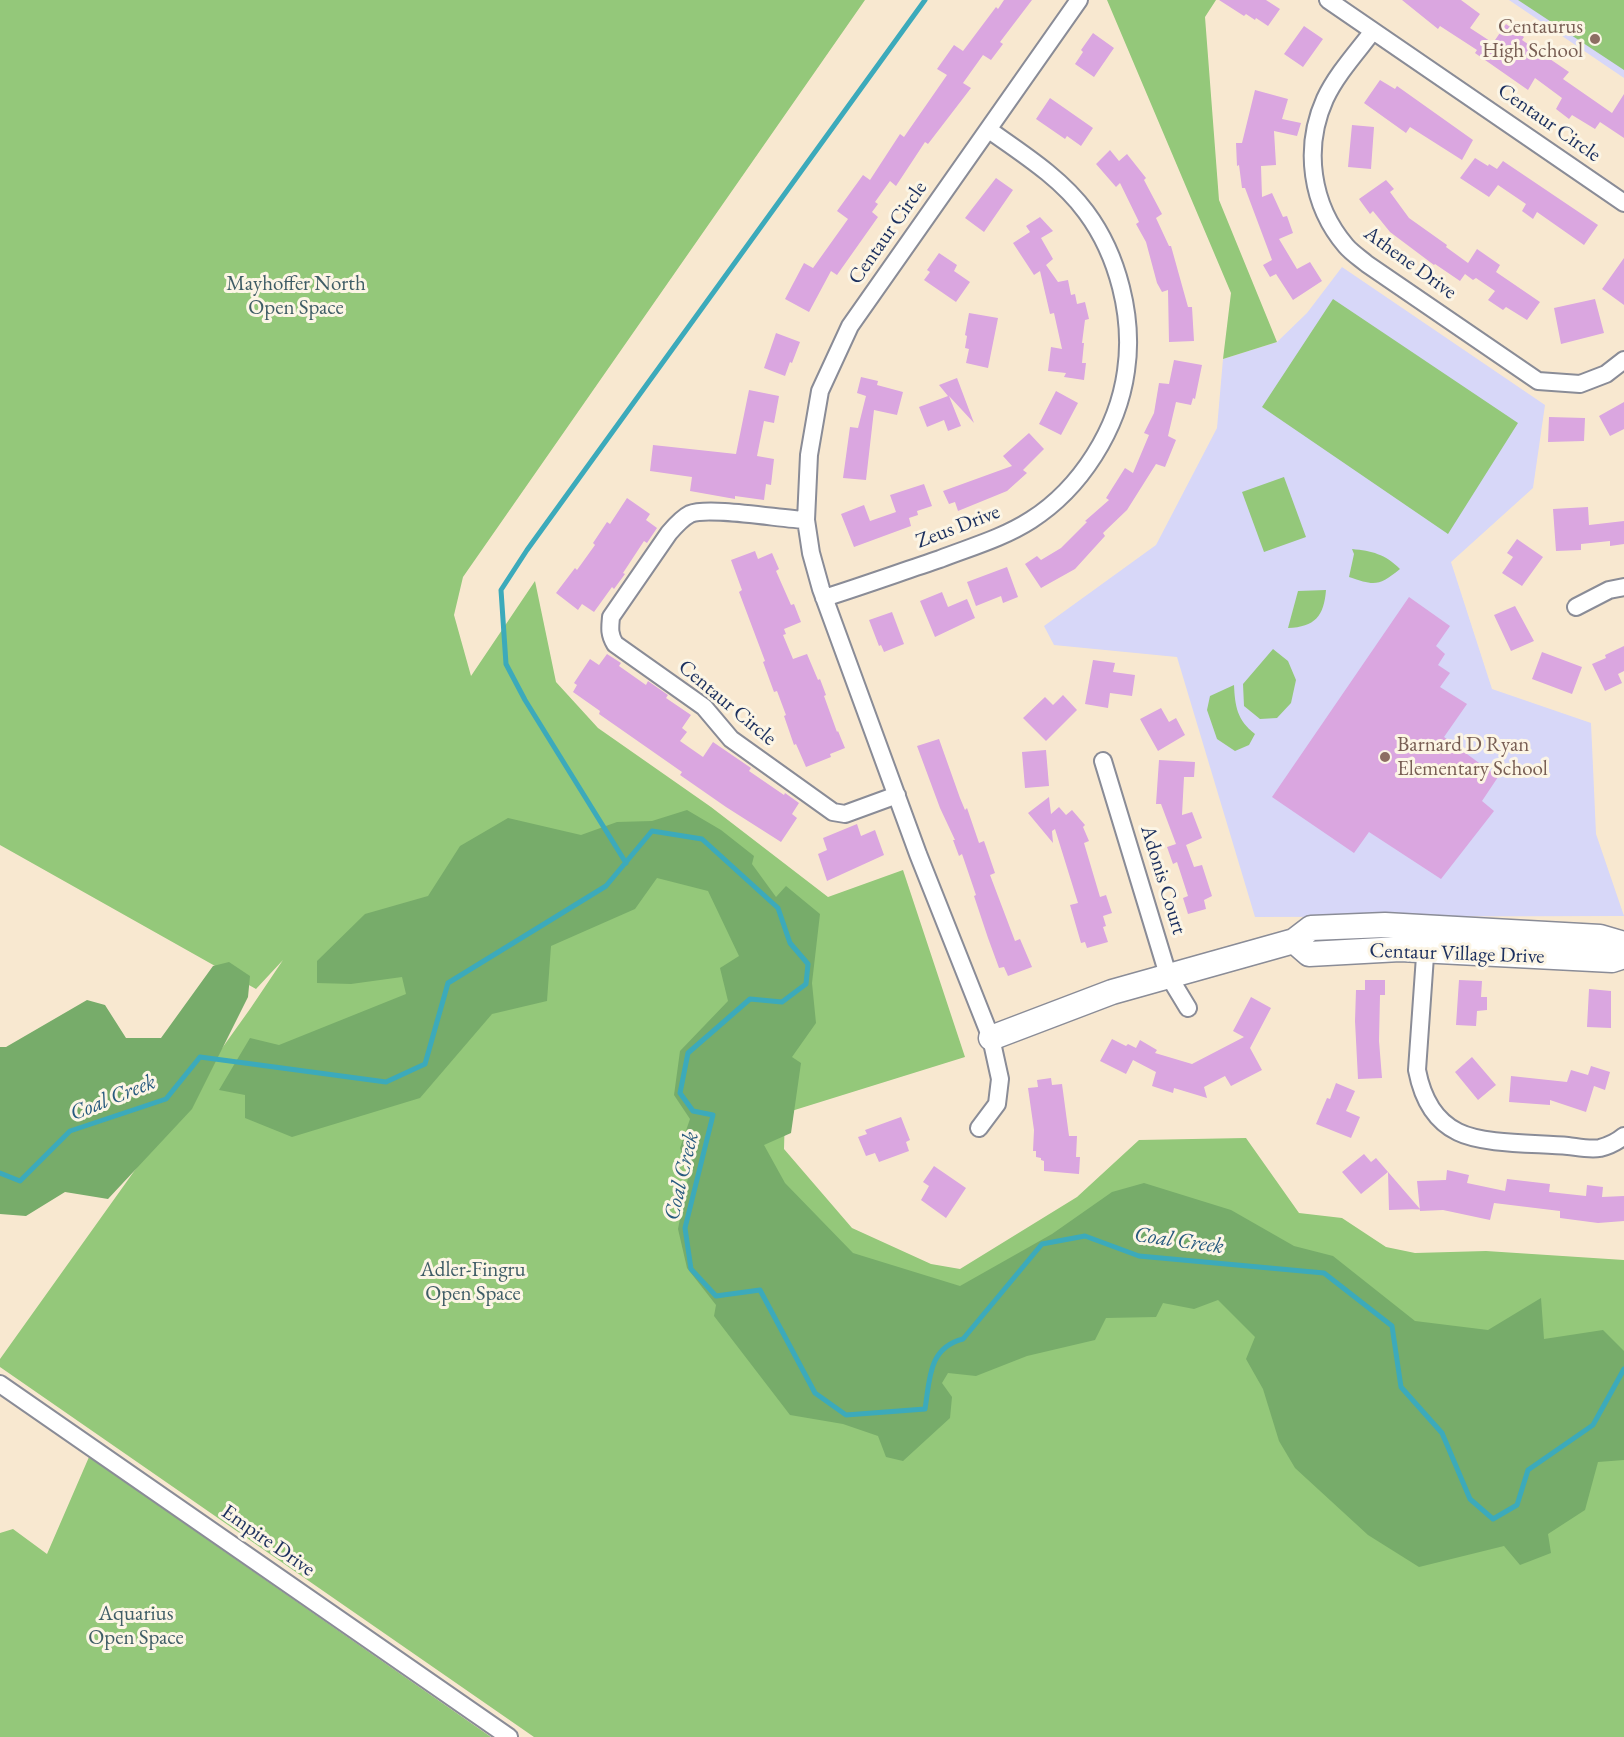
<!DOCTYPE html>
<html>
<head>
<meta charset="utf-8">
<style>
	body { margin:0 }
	canvas { display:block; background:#f8e8d0 }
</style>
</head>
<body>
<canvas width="1624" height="1737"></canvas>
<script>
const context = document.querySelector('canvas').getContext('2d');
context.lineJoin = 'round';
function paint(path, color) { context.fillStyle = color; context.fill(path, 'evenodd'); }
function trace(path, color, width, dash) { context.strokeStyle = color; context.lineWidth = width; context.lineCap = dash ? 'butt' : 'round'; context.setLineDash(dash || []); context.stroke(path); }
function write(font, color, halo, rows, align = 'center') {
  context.font = font + ' "EB Garamond",serif'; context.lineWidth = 6; context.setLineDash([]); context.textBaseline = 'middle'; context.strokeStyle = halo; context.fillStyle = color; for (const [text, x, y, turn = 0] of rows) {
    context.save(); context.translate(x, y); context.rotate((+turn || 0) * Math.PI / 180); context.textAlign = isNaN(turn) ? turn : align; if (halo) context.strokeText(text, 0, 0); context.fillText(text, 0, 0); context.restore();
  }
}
paint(new Path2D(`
	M1509 0H1624V78Z
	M1342 267 1545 405 1533 488 1451 562 1492 689 1591 723 1596 834 1624 916 1255 917 1177 657 1054 645 1044 626 1156 545 1217 428 1223 359 1277 342 1307 313Z`), '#d7d7f8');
paint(new Path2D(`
	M0 0H865L463 577 454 615 471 676 535 581 556 682 598 728 711 807 828 897 903 870 965 1057 785 1113 784 1149 852 1228 931 1264 960 1269 1077 1197 1139 1140 1246 1138 1299 1213 1342 1218 1386 1247 1415 1253 1486 1251 1624 1260V1737H534L0 1367V1359L250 1009 283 960 256 989 0 845Z
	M1107 0H1216L1205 17 1219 200 1277 342 1223 359 1231 293Z
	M1518 0H1624V70Z
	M1333 299 1518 423 1448 534 1262 407Z
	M1284 477 1306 537 1264 552 1242 492Z
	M1352 549C1372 551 1385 554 1400 569 1379 586 1375 586 1349 577L1354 554Z
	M1326 590C1324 616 1315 627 1288 628L1298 591Z
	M1273 649 1288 661 1296 680 1291 703 1277 718 1260 719 1244 706 1243 684Z
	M1234 685C1235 706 1237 720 1255 734L1249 745 1235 751 1217 739 1207 710 1210 696Z
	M89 1457 491 1737H0V1533L13 1529 47 1554Z`), '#94c87a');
paint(new Path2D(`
	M687 810 721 830 754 856 752 864 776 897 786 886 820 914 812 983 816 1023 792 1057 801 1063 791 1133 764 1145 785 1183 853 1253 960 1286 1052 1234 1112 1192 1144 1183 1231 1210 1294 1246 1333 1256 1415 1321 1488 1330 1541 1298 1544 1339 1603 1330 1624 1351V1460L1598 1462 1585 1510 1548 1534 1551 1553 1520 1565 1504 1546 1419 1567 1368 1535 1295 1468 1279 1441 1263 1389 1246 1359 1255 1337 1218 1300 1194 1309 1163 1303 1156 1317 1106 1318 1095 1340 1027 1356 976 1376 948 1373 942 1383 952 1397 950 1418 903 1461 886 1457 878 1436 843 1424 790 1415 714 1316 716 1305 687 1268 678 1229 689 1172 680 1148 690 1119 674 1095 680 1051 728 1001 720 968 739 956 708 891 657 878 635 909 551 946 547 1001 492 1014 420 1098 292 1137 245 1118V1095L219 1090 250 1038 279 1045 406 994 402 977 351 984 317 983V961L365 914 428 896 460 846 508 818 581 835 617 822 652 821Z
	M229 962 250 976 248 997 192 1109 108 1199 65 1192 26 1216 0 1214V1047H6L87 1000 105 1005 126 1038H161L213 966Z`), '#77ac6a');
trace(new Path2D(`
	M626 863 525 700 506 664 501 590 527 550 925 0
	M0 1173 20 1181 70 1131 166 1099 200 1057 386 1082 425 1064 448 983 606 886 652 831 702 839 778 908 790 943 808 964 806 984 782 1002 750 999 688 1053 680 1093 693 1111 713 1115 685 1228 691 1269 716 1296 760 1290 815 1393 846 1415 925 1409C930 1379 928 1348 963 1339L1042 1244 1085 1236 1139 1256 1324 1273 1392 1326 1401 1387 1442 1433 1470 1499 1493 1519 1517 1505 1528 1470 1593 1425 1624 1369`), '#3caabb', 5);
paint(new Path2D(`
	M1004 0H1032L1000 42 1003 44 991 60 983 55 963 83 971 88 928 144 925 142 896 186 890 181 875 202 878 204 872 212 878 217 837 275 831 271 809 312 785 299 804 263 813 268 848 219 837 211 863 175 870 180 900 134 904 137 947 75 937 69 954 45 963 51 996 7 998 9Z
	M1219 0H1266L1280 9 1268 26 1256 18 1255 20 1246 14 1244 16Z
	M1402 0H1461L1480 14 1470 28 1493 43 1506 24 1524 37 1522 40 1569 72 1563 79 1612 113 1624 94V138L1600 122 1595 129 1572 115 1569 119 1556 109 1562 98 1535 78 1528 90 1475 53 1477 50 1440 26 1438 29Z
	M1304 26 1323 39 1303 67 1284 54Z
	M1093 33 1114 48 1094 77 1075 64 1083 52 1081 50Z
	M1380 80 1395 89 1397 86 1473 140 1462 160 1410 127 1406 133 1364 103Z
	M1255 90 1288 99 1282 119 1301 123 1297 136 1274 131 1276 165 1261 166 1262 197 1272 193 1283 217 1287 216 1293 233 1279 239 1297 269 1310 262 1322 281 1293 300 1276 274 1270 277 1263 265 1272 260 1245 188H1242L1239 165 1237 166 1236 143H1242Z
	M1050 98 1093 128 1081 146 1067 136 1065 139 1036 119Z
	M1352 125 1374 127 1371 169 1348 167Z
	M1110 150 1119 161 1127 154 1146 178 1144 180 1162 214 1156 218 1169 246H1171L1188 307H1192L1194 341 1169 342 1168 290 1162 292 1157 283 1146 242 1136 224 1139 222 1120 183 1116 187 1096 164Z
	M1475 158 1488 166 1489 164 1497 169 1503 161 1598 225 1584 245 1537 212 1533 219 1522 211 1526 204 1498 185 1489 197 1460 178Z
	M996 178 1013 190 984 232 965 218Z
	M1386 180 1394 189 1390 192 1409 218 1447 245 1446 247 1468 263 1477 249 1500 265 1496 272 1540 302 1527 320 1506 307 1503 310 1488 300 1495 291 1476 278 1473 280 1465 274 1460 281 1435 264 1434 265 1390 232 1373 211 1370 214 1359 199Z
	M1040 217 1053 231 1041 238 1053 259 1046 265 1058 282 1068 280 1071 295 1075 294 1077 304 1085 302 1089 319 1085 320 1082 343H1084L1082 363H1086L1084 380 1064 377 1066 373 1048 371 1051 347 1062 349 1054 313 1050 314 1040 271 1034 275 1013 243 1030 232 1026 226Z
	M939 253 957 265 954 271 970 282 956 302 924 280 930 272 927 270Z
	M1624 258V305L1602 289Z
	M1595 299 1604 333 1561 344 1554 308Z
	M969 313 998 318 988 368 966 363 969 349 965 348 967 336 965 335Z
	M776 333 800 342 792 363 790 362 785 376 764 368Z
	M1174 360 1202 365 1195 399 1193 398 1191 405 1176 402 1168 436 1176 440 1165 467 1156 464 1127 510 1103 533 1105 536 1075 569 1041 588 1025 564 1037 556 1041 560 1061 548 1087 522 1085 521 1109 500 1106 498 1125 468 1133 473 1149 435 1144 433 1154 413 1159 383 1169 384Z
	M861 377 878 381 877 385 903 392 897 415 874 410 866 480 843 478 850 427 858 428 866 396 857 393Z
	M957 378 974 423 949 396 961 426 948 431 944 420 927 427 919 407 948 396 939 385Z
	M749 390 779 396 774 423 764 421 757 456 774 459 771 485 766 484 764 500 735 496V499L690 491 692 477 650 471 653 445 736 454Z
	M1056 391 1078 403 1061 435 1039 424Z
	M1624 402V429L1610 436 1599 416Z
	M1549 417 1585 418 1584 441 1548 442Z
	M1029 433 1044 449 1023 470 1027 473 1007 491 958 511 955 502 949 504 943 491 1012 466 1003 456Z
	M924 484 932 506 917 511 918 515 909 518 911 526 854 547 841 514 864 505 870 521 896 512 890 495Z
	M627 498 650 514 646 520 657 528 647 543 644 541 623 573 625 574 614 589 612 587 594 612 582 604 578 610 556 593 575 568 577 570 595 545 593 543 607 522 610 524Z
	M1588 507 1589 525 1624 521V544L1610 546V541L1581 544V550L1556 551 1553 509Z
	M1517 539 1543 557 1522 586 1502 573 1513 557 1507 553Z
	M755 551 758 559 772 553 779 569 776 571 791 605 794 604 801 622 784 629 786 634 783 635 793 659 807 654 818 680 820 679 826 695 824 696 837 732 838 731 845 748 830 754 831 757 806 767 796 744 794 745 784 716 786 715 777 691 774 692 763 662 765 661 739 592 742 590 731 560Z
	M1007 567 1018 597 1003 603 1001 596 976 606 967 582Z
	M942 592 948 607 967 599 975 618 935 637 920 601Z
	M1409 597 1450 626 1436 646 1445 654 1438 665 1450 673 1440 687 1467 704 1444 737 1498 777 1482 801 1494 811 1441 879 1369 832 1354 853 1272 797Z
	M1515 606 1534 641 1511 651 1494 615Z
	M892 612 904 644 884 652 881 645 879 646 869 620Z
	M1624 646V671L1618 674 1622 683 1605 691 1592 664 1606 658 1605 655Z
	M1542 652 1582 667 1572 694 1532 679Z
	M607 654 621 663 619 666 646 685 648 681 668 695 666 698 691 715 682 728 687 732 680 741 703 757 713 742 751 768 749 771 784 795 785 793 799 803 792 814 797 818 781 842 726 807 680 775 682 772 609 721 599 714 600 711 573 692 577 685 574 683 590 659 599 665Z
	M1093 660 1115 663 1113 672 1135 675 1132 696 1110 693 1108 708 1085 704Z
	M1063 695 1077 710 1046 741 1023 718 1045 697 1053 705Z
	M1161 708 1169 722 1176 718 1185 735 1158 751 1140 719Z
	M939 739 960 798 965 810 967 808 979 843 984 841 995 873 990 875 1015 941 1020 939 1032 967 1008 976 1004 967 999 968 988 938 974 896 976 895 962 854 959 856 953 840H955L940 808 917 746Z
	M1046 750 1049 786 1025 788 1022 752Z
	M1159 760 1195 762 1194 777H1184L1182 815 1192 812 1202 838 1186 845 1194 867 1202 865 1212 896 1204 900 1206 909 1188 914 1183 898 1188 896 1177 862 1173 864 1167 847 1176 844 1161 804H1156Z
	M1049 797 1051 814 1059 807 1066 815 1072 810 1085 825 1083 827 1089 841 1084 843 1100 897 1106 895 1112 913 1103 916 1106 926 1103 927 1108 942 1087 948 1085 942 1081 943 1070 905 1078 903 1055 829 1052 831 1053 843 1028 813Z
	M857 824 861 836 875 830 884 855 827 881 818 854 827 850 823 838Z
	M1365 980H1385V995H1380L1379 1041 1382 1078 1358 1079 1355 1021 1356 990H1365Z
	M1459 980 1482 981 1481 997H1487V1010L1477 1011 1476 1026 1456 1025Z
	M1589 989 1611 991V1028L1587 1027Z
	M1251 997 1271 1008 1250 1048 1262 1070 1231 1086 1225 1076 1204 1087 1207 1098 1174 1088 1173 1093 1152 1086 1156 1072 1133 1060 1126 1074 1100 1061 1112 1039 1126 1046 1128 1044 1136 1048 1140 1040 1157 1050 1155 1053 1192 1064 1244 1037 1233 1031Z
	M1472 1057 1496 1085 1478 1100 1455 1072Z
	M1591 1066 1610 1072 1605 1090 1594 1086 1586 1112 1550 1100V1105L1509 1102 1511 1076 1567 1082 1571 1070 1588 1075Z
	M1051 1078 1052 1085 1062 1084 1069 1136H1077L1076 1157H1080L1079 1174 1044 1171V1161L1041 1160V1158L1036 1157V1151H1033L1034 1130 1028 1088 1038 1087 1037 1080Z
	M1336 1083 1355 1091 1346 1111 1360 1117 1351 1138 1316 1124 1327 1098 1330 1099Z
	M901 1117 910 1140 906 1142 909 1151 879 1162 875 1153 866 1156 858 1137 867 1134 865 1130Z
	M1364 1154 1371 1162 1376 1158 1420 1209 1389 1210 1388 1172 1361 1194 1342 1172Z
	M934 1166 966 1188 946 1218 921 1200 929 1186 923 1182Z
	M1447 1170 1469 1175 1467 1183 1505 1191 1507 1179 1550 1184 1549 1192 1586 1196 1587 1185 1603 1187 1602 1197 1624 1196V1221L1598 1223 1560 1218V1211L1494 1203 1490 1220 1443 1210 1420 1211 1417 1181 1446 1180Z`), '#daa6e0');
const street = new Path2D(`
	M1328 0 1624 203
	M1373 31C1357 52 1336 75 1325 99 1303 148 1311 205 1346 246 1352 253 1360 258 1367 264L1538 381 1580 384 1606 374 1624 360
	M806 520C781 519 708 506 690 514 682 518 675 526 669 533L611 617C610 628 609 634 615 644L704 707 731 739 833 812 845 814 897 795
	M824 598C862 586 901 572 940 559 971 547 1003 538 1031 520 1081 488 1118 429 1126 371 1134 317 1118 255 1086 212 1061 178 1023 154 989 130
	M1576 607 1609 590 1624 587
	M1103 761 1168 975 1188 1008
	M1426 942 1417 1070C1422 1096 1433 1120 1458 1132 1484 1145 1538 1143 1568 1146 1577 1147 1590 1150 1600 1148 1608 1146 1618 1141 1624 1136
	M979 1128 997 1104 1000 1079 991 1038 918 854 821 589 811 553 806 520 809 455 820 391 850 326 1079 0
	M0 1384 509 1737`);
const secondary = new Path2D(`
	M1294 941 1309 954 1400 949 1612 960 1624 956
	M991 1038 1112 992 1294 941 1311 928 1385 925 1600 937 1624 944`);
trace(street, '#8a8c97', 20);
trace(secondary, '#8a8c97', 27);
trace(street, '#fff', 16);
trace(secondary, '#fff', 24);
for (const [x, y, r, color] of [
	[1595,39,6,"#8d6e63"],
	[1385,757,6,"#8d6e63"]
]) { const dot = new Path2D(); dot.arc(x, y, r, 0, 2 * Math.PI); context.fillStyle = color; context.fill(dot); trace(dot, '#fcf5e5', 2); }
write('21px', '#785e54', '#fcf5e5', [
	["Centaurus",1583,27],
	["High School",1583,51],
	["Barnard D Ryan",1397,745,"left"],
	["Elementary School",1397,769,"left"]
], 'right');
write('21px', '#1b2f5e', '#fcf5e5', [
	["Centaur Circle",1549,123,35],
	["Centaur Circle",888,233,-55],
	["Athene Drive",1410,263,36],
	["Zeus Drive",958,527,-21],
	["Centaur Circle",727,703,40],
	["Adonis Court",1163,880,73],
	["Centaur Village Drive",1457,954,2],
	["Empire Drive",268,1541,35]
]);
write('21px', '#3f5d66', '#fcf5e5', [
	["Mayhoffer North",296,284],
	["Open Space",296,308],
	["Adler-Fingru",473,1270],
	["Open Space",473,1294],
	["Aquarius",136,1614],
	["Open Space",136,1638]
]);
write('italic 22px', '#275a7f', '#fcf5e5', [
	["Coal Creek",113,1098,-22],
	["Coal Creek",682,1176,-77],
	["Coal Creek",1179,1241,8]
]);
</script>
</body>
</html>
